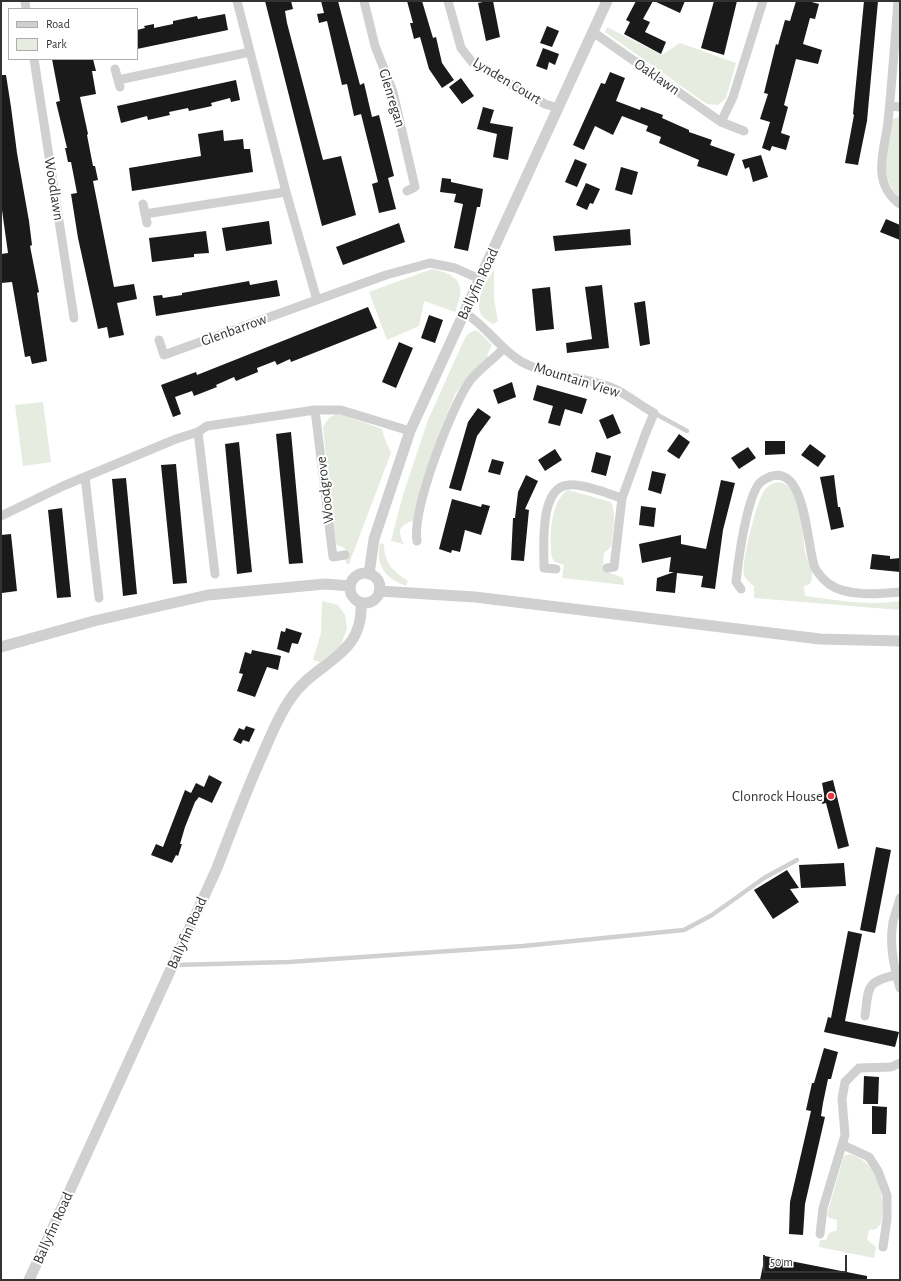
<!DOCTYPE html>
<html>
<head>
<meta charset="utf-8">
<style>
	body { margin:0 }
	#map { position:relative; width:901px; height:1281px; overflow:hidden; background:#fff; font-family:"Alegreya Sans",sans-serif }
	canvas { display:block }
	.frame { position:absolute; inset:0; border:2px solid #333; pointer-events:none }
	.legend { position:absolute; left:8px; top:8px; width:130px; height:52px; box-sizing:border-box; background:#fff; border:1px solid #adadad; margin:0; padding:5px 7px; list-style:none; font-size:12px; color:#333 }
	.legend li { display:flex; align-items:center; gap:8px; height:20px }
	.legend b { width:20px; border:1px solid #adadad }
	.scale { position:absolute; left:763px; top:1255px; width:84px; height:18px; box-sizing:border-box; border:2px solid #333; border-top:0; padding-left:5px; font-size:12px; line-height:14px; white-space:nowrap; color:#333; -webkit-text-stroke:3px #fff; paint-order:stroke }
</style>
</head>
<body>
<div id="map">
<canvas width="901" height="1281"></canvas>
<div class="frame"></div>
<ul class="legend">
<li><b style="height:5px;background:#d0d0d0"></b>Road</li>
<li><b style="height:11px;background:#e6ecdf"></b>Park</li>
</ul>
<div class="scale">50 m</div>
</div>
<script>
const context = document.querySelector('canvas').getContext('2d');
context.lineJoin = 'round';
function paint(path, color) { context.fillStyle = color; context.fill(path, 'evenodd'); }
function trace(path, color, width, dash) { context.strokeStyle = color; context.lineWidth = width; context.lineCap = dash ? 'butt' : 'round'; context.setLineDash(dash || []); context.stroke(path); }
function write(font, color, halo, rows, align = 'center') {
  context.font = font + ' "Alegreya Sans",sans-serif'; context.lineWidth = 4; context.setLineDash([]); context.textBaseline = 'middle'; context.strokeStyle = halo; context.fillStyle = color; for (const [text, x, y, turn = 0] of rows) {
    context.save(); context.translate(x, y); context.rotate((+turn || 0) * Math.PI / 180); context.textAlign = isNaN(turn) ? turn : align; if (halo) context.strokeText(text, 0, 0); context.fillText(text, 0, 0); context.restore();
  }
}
paint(new Path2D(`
	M607 27 662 55 680 43 736 63 726 98 718 105 707 104 701 100 605 32Z
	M900 116V199C878 177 887 149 891 122L893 119Z
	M432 269C461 275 466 286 455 312L424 301 419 326 387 340 369 292Z
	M494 270V299L498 321 493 324C490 322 486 320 483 317 472 304 486 281 494 270Z
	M475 330 478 331 492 345 487 355 489 357 465 380 455 394 439 434 413 521C399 525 397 531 404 544L391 541 403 495 428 420 464 340 468 334Z
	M43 402 51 462 23 466 15 405Z
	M336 414 344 415 382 429 384 437 391 453 349 564H346L345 548 337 545 335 540 323 427 329 418Z
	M779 482C804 487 802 532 805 552 808 564 816 572 810 584L804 586 805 596C837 600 868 606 900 601V610L754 598V586C750 583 746 580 744 575 741 563 757 501 764 491 768 485 773 483 779 482Z
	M568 490 611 502C617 514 613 533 611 547L604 553 603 565 605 571 623 578 624 585 562 578 564 565 555 562 552 558C549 539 550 501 568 490Z
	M380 543 384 544C384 563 393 571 408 581L406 586C386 579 375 565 380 543Z
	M322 601 338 605 345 615 347 629 340 647 320 662 313 660 321 633Z
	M849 1154C879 1162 886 1197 881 1224L876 1229 869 1230 867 1240 876 1247 874 1258 819 1247 820 1240H826L829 1233 837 1230V1220L829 1218 827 1214 844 1156Z`), '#e6ecdf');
paint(new Path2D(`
	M265 1H291L293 9 285 11 287 23 323 160 341 156 356 215 322 226Z
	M321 1H338L360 85 364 83 372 117 379 115 394 176 388 178 396 209 379 213 372 184 378 182 361 114 354 116 347 84 342 85 327 21 319 23 317 14 324 13Z
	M407 1H422L433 38 436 37 442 63 454 80 442 88 429 69 420 37 414 39 410 23H413Z
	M488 1H493L500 37 486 41 478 3Z
	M636 1H653L643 19 650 22 645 32 666 42 661 54 624 34 630 22 626 20Z
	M654 1H685L680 13Z
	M714 1H737L724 55 701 48Z
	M796 1H808L819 4 815 19 810 18 803 44 822 50 818 64 796 59 784 105 788 107 781 133 790 136 786 150 772 146 770 151 762 148 770 122 760 119 768 94 764 93 776 44 778 45 785 20 790 21Z
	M864 1H878L867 121 858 165 845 163 854 115 853 114Z
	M225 14 228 30 137 49V30L145 28 144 26 154 24V28L173 24V21L197 16 198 19Z
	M547 26 559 31 552 47 540 43Z
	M543 48 559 54 555 65 549 62 547 70 536 66Z
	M52 59H93L96 71H92L96 94 80 97 88 134 87 135 93 166H95L98 180 93 181 114 287 134 284 137 299 117 303 124 335 109 338 107 327 98 329 78 238 71 194 77 193 71 162H68L65 148H67L56 102 60 101Z
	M610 72 625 78 616 101 640 110 641 107 663 115 662 118 689 130V132L712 140 710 145 735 154 727 176 697 166 699 160 659 143 661 137 646 131 648 126 622 116 613 135 595 126 584 150 573 145 601 83 605 84Z
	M1 75H6L11 107 17 153 29 221 32 245 30 246 39 292 37 293 47 361 32 364 30 356 25 357 12 282 1 283V254L8 253 1 203Z
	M461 78 474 96 462 104 449 87Z
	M236 80 240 100 231 102 230 98 211 103 212 106 189 111 188 108 169 112 170 115 148 120 147 116 121 123 117 106Z
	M483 107 494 110 490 123 513 127 508 160 493 157 497 134 477 129Z
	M223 130 224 141 243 139 244 149H250L253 172 132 191 129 168 201 156 198 134Z
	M761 155 768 177 753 182 749 167 745 169 742 160Z
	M575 159 587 164 577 187 565 182Z
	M621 167 638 172 632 195 615 190Z
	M442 178 451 179V182L483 189 480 207H477L468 251 454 248 463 204 454 202 456 194 440 192Z
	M586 183 600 189 593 204 590 203 587 210 576 205Z
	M886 219 900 225V240L880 232Z
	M269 221 272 244 226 251 222 228Z
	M399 223 405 242 343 265 336 247Z
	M630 229 631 245 555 251 553 236Z
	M206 231 209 253 194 254V257L152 262 149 238Z
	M277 280 280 296 156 316 153 296 162 295 163 298 182 295V293L249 281 250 285Z
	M602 285 609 348 567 353 566 343 592 339 585 287Z
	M550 287 554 329 536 331 532 289Z
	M645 301 650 344 640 346 634 303Z
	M368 307 377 328 291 362 290 359 277 365 275 361 257 368 258 372 236 381 234 377 216 385 217 387 194 396 192 391 175 397 181 414 173 417 161 385 196 372 197 375Z
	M429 315 443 320 435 343 421 338Z
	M399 342 413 348 396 388 382 382Z
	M512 382 516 397 498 404 493 390Z
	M537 385 587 399 582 414 565 409 560 426 548 423 553 406 533 400Z
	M478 408 491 417 477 436 461 491 449 488 468 422Z
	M613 414 621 433 607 439 599 420Z
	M291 432 303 563 289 564 276 434Z
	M679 434 690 442 679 459 667 451Z
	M765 441H785V454L765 455Z
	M239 442 252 572 237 574 225 444Z
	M810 444 826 456 818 467 801 455Z
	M748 447 756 458 739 469 731 458Z
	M555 449 562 460 545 471 538 460Z
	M596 452 611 456 606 476 591 472Z
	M492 459 504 462 500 475 488 472Z
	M176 464 187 583 173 584 161 465Z
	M652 471 666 474 661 494 648 490Z
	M526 475 538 481 525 509 529 510 524 561 511 560 513 518H515L518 492Z
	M834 475 838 507H840L844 527 831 530 820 477Z
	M126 478 137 594 123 596 112 479Z
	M721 480 735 483 723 530 715 589 701 587 703 576 677 573 675 593 656 591 657 578 674 572H669L671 557 642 563 639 544 681 535V544L706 549Z
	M452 499 481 507 482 504 490 506 481 535 465 530 460 552 452 550 451 553 439 549Z
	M641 506 656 508 654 527 639 525Z
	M62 508 71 597 57 598 48 510Z
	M11 534 17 591 2 593 1 535Z
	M872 554 890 556V559L900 558V572L870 569Z
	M286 628 302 633 298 644 292 643 289 653 277 649 281 631 285 632Z
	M252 650 281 656 278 670 267 667 255 697 237 691 243 674 239 673 245 652 251 654Z
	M246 726 255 729 249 742 243 740 241 744 233 740 239 728 244 730Z
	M209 775 222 782 212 803 199 797 195 802 185 827 180 844H182L178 856 176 855 172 863 151 855 156 844 163 847 185 790 191 793 196 783 204 787Z
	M833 780 849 846 838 849 826 803 822 804 820 795 824 794 822 783Z
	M876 847 891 850 875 933 860 930Z
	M844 863 846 886 801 888 799 865Z
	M787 870 799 888 790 889 799 902 773 919 754 890Z
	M848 931 862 934 845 1021 899 1032 895 1047 824 1032 828 1017 831 1018Z
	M824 1048 838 1052 831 1079H828L823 1103 821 1116 825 1117 805 1204 803 1235 789 1234 790 1202 811 1111 806 1110 812 1083H814Z
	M864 1076 879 1077 878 1104H863Z
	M872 1106 887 1107 886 1134H872Z
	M765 1256 867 1276V1280H760Z`), '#1a1a1a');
trace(new Path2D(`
	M654 413 687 431
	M174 965 289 962 523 946 684 930 712 915 764 878 797 860`), '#d0d0d0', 4.5);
trace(new Path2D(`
	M25 1 26 9
	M237 1 286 192 317 300
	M364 1 375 46 393 92 415 187 407 191
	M448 1 461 48 472 62 545 104 558 108
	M898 1C895 41 892 82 888 122 886 139 880 157 882 174 883 186 890 197 900 204
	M593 32 721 122 733 97 763 1
	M34 59 74 318
	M115 69 120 87
	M118 80 250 52
	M890 106 900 107
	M721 122 744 131
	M143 204 147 223
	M145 214 286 192
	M465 313C487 326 500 350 522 362 550 377 581 376 610 387 626 393 639 405 654 413L645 435 622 498 614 567 607 568
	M159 340 164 355 386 275 430 263 455 268 473 276 480 277
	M315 410 333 557 345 555
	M198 432 215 574
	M85 477 99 598
	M1 516 63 486 176 439 198 432 207 426 315 410H341L410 431
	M417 541C412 510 450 410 469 382 478 370 493 360 504 348
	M556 569 544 568C544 547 539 488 568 485 583 483 608 494 622 498
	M741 589 736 582C738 563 747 491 762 481 807 451 806 548 815 568 818 573 824 580 829 584 847 597 879 594 900 592
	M900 898C898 906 895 914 893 922 889 945 894 967 900 988
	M865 1016C869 987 865 982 896 975
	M843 1145 869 1157 878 1171 887 1195V1219L883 1247
	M820 1234 823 1208 845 1135 842 1099 845 1082 859 1068 891 1067 900 1063`), '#d0d0d0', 9);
trace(new Path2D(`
	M350 588a15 15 0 1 1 30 0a15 15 0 1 1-30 0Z
	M369 574 374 539 410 431 607 1
	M379 591 475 597 820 639 900 641
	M1 647 94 621 208 595 325 584 350 586
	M29 1280 217 868C231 831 245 794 261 758 270 738 278 716 291 698 317 660 364 657 361 603`), '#d0d0d0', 11);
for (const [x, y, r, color] of [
	[831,796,4,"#e63946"]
]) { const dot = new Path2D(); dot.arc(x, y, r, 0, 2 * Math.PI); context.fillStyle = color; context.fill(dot); trace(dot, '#fff', 1.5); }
write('15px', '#333', '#fff', [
	["Oaklawn",657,77,35],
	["Lynden Court",507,81,31],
	["Glenregan",392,98,73],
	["Woodlawn",54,189,81],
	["Ballyfin Road",478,284,-65],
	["Glenbarrow",234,330,-20],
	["Mountain View",577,380,17],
	["Woodgrove",325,490,-97],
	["Ballyfin Road",187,933,-66],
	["Ballyfin Road",53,1228,-66]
]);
write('15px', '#333', '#fff', [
	["Clonrock House",823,796]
], 'right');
</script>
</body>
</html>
